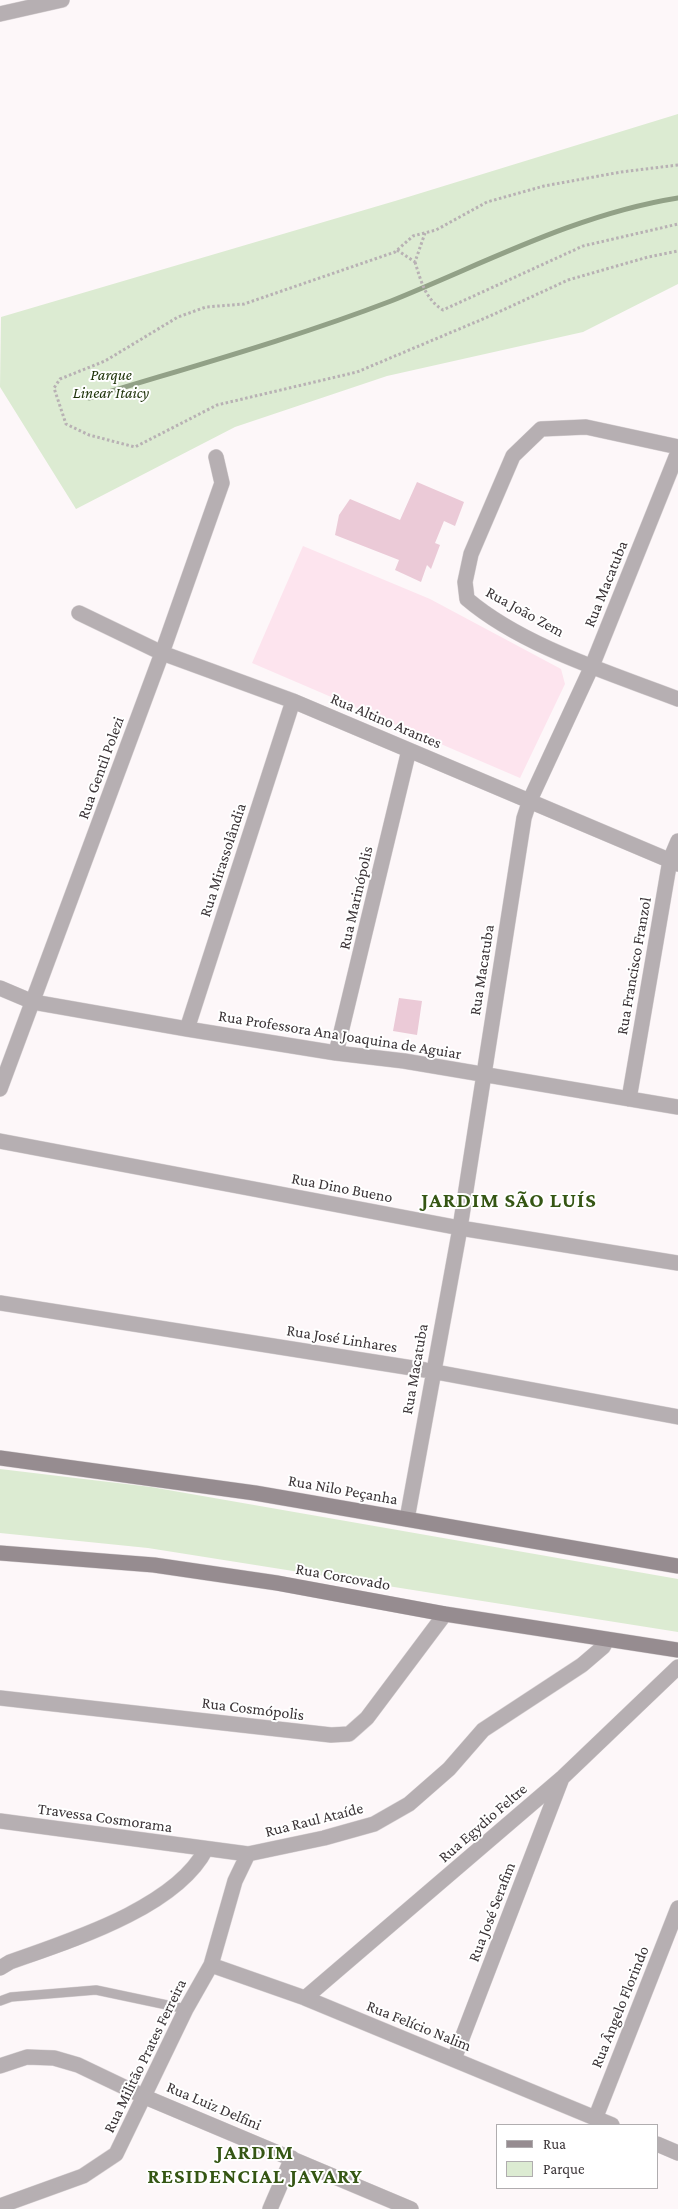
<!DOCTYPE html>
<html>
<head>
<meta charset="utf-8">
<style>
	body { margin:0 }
	#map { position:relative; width:678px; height:2209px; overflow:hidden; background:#fdf7f9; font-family:"Crimson Pro",serif }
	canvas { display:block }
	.legend { position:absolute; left:496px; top:2124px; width:162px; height:65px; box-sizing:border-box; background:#fff; border:1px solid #b0adaf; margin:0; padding:6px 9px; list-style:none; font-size:15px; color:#3a3336 }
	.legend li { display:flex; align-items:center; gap:10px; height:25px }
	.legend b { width:25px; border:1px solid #b0adaf }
</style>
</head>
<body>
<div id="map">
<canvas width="678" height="2209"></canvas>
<ul class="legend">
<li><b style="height:6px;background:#968c90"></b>Rua</li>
<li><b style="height:14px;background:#dcebd2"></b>Parque</li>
</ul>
</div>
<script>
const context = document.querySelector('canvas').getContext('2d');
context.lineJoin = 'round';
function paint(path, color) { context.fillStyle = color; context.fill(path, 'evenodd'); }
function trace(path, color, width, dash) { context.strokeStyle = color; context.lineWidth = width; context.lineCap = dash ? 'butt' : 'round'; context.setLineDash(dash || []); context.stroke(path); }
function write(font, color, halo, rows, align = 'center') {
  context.font = font + ' "Crimson Pro",serif'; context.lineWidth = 4; context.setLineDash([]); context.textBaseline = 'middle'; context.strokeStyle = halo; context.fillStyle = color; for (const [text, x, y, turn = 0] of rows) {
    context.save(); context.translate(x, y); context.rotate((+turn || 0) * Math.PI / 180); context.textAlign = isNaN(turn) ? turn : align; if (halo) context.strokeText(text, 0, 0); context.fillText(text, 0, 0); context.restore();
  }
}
paint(new Path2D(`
	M303 546 430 599 561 669 565 684 520 778 252 663Z`), '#fde4ee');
paint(new Path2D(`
	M678 114V284L583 332 387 376 235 427 76 509 0 387 1 317 395 201Z
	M0 1469 151 1487 678 1579V1632L148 1548 0 1533Z`), '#dcebd2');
trace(new Path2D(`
	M89 398C190 367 292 339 391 301 485 263 577 214 678 198`), '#92a187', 5);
paint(new Path2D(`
	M417 482 464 502 455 526 444 521 435 543 440 545 431 569 427 565 421 582 395 570 399 560 335 535 339 515 350 499 400 520Z
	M399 998 422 1001 417 1035 393 1031Z`), '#ebcad7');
const lane = new Path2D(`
	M0 2001 11 1997 96 1990 186 2009`);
const street = new Path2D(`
	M0 14 62 0
	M678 447 586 427 541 429 513 456 471 554 465 582 467 599C522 646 610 673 678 699
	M79 613 162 653 293 701 678 864
	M0 988 33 1002 187 1029 336 1053 404 1061 678 1107
	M187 1029 293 701
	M336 1053 409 750
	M0 1089 162 653 222 483 216 457
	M629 1099 670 860 678 841
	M0 1141 460 1228 678 1263
	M0 1303 425 1370 678 1417
	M407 1519 460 1228 524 818 530 800 592 666 678 452
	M0 1698 331 1735 349 1734 367 1718 445 1614
	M0 1821 248 1854 324 1838 374 1824 409 1804 449 1769 483 1730 582 1665 603 1647 607 1640
	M211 1965 305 1998 612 2125
	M0 1968 10 1962C69 1941 176 1908 206 1849
	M305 1998 563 1777 678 1667
	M454 2059 562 1778
	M0 2066 27 2057 54 2058 78 2065 145 2097 411 2209
	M595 2119 678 1908
	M657 2144 678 2153
	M0 2206 83 2176 116 2154 186 2009 211 1965 235 1881 248 1854
	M270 2209 292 2158`);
const secondary = new Path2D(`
	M0 1458 255 1493 678 1566
	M0 1553 154 1565 277 1583 445 1614 678 1650`);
trace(lane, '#dad4d6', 10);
trace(street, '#dad4d6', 16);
trace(secondary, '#dad4d6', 16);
trace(new Path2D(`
	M678 165 621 172 544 186 487 202 436 230 413 236 395 252 244 304 206 307 178 317 105 361 60 379 54 388 66 424 89 435 135 447 217 405 357 372 490 316 568 280 648 257 678 251
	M397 250 415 262 425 233
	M415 262C421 281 425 299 443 310L583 246 678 224`), '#b8b1b4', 3, [2.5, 2.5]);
trace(lane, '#b6afb2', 9);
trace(street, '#b6afb2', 15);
trace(secondary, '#968c90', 15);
write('italic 16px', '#1d3208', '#fff', [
	["Parque",111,375],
	["Linear Itaicy",111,393]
]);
write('16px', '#3a3336', '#fff', [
	["Rua Macatuba",606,584,-68],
	["Rua João Zem",525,612,29],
	["Rua Altino Arantes",386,721,23],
	["Rua Gentil Polezi",101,768,-70],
	["Rua Mirassolândia",223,860,-72],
	["Rua Marinópolis",356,898,-77],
	["Rua Francisco Franzol",634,966,-80],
	["Rua Macatuba",482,970,-81],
	["Rua Professora Ana Joaquina de Aguiar",340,1035,9],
	["Rua Dino Bueno",342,1188,11],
	["Rua José Linhares",342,1339,9],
	["Rua Macatuba",415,1369,-80],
	["Rua Nilo Peçanha",343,1490,10],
	["Rua Corcovado",343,1577,10],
	["Rua Cosmópolis",253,1709,7],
	["Travessa Cosmorama",105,1818,8],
	["Rua Raul Ataíde",314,1820,-14],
	["Rua Egydio Feltre",483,1823,-41],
	["Rua José Serafim",492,1912,-69],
	["Rua Ângelo Florindo",620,2007,-68],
	["Rua Felício Nalim",419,2026,22],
	["Rua Militão Prates Ferreira",145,2056,-64],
	["Rua Luiz Delfini",214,2106,23]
]);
context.letterSpacing = '1px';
write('bold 21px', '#355614', '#fff', [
	["JARDIM SÃO LUÍS",509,1201],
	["JARDIM",255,2153],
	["RESIDENCIAL JAVARY",255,2177]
]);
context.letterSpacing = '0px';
</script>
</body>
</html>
